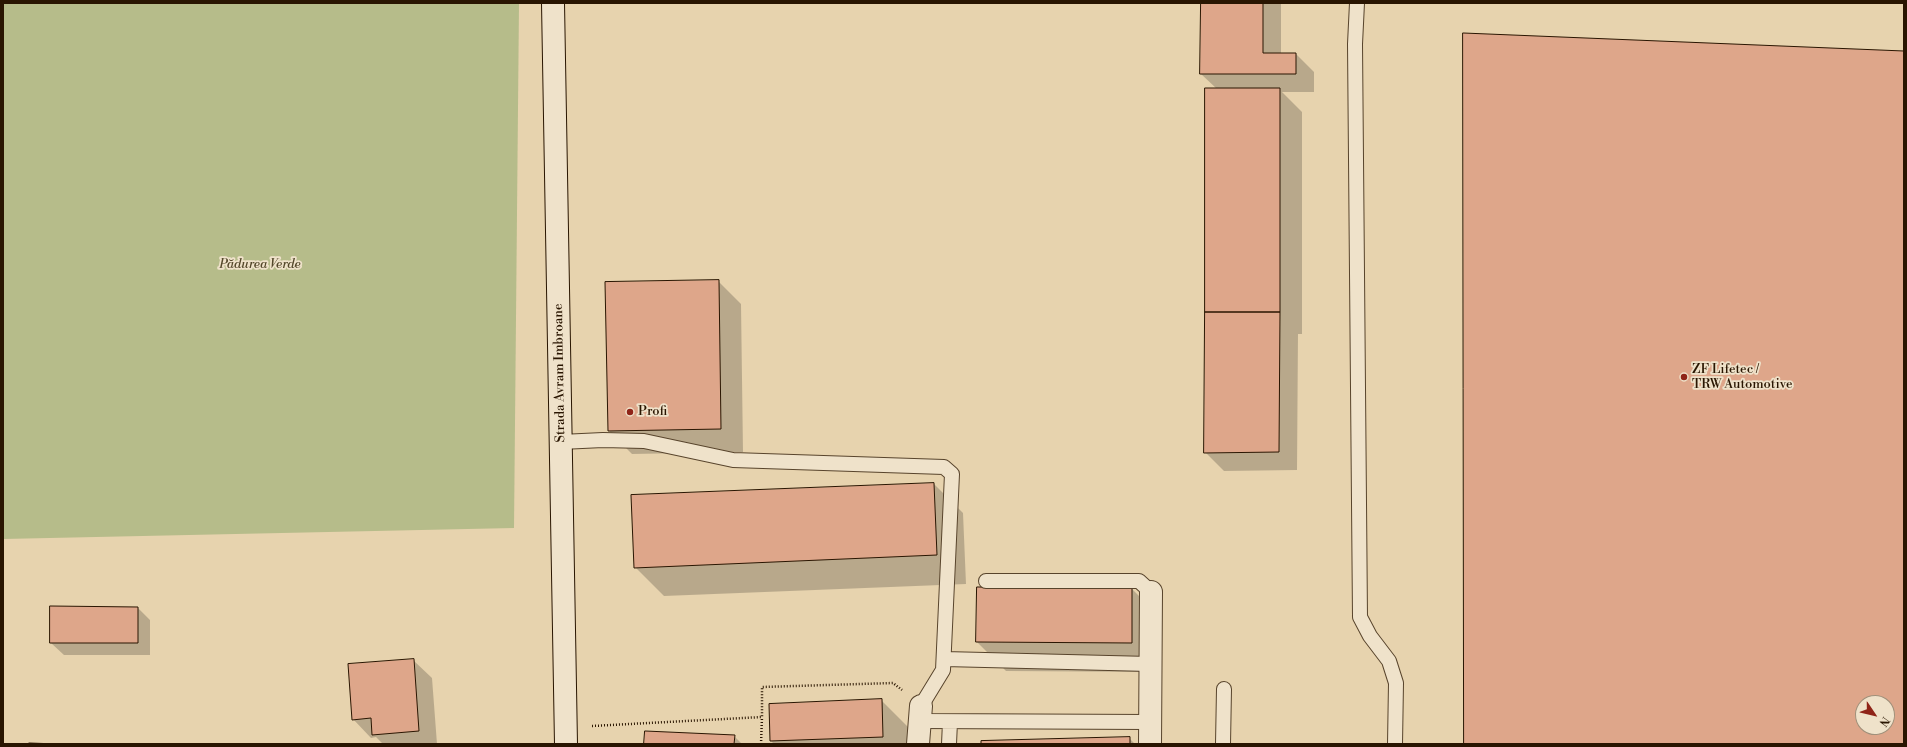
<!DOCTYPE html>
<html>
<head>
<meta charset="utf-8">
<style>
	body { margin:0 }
	#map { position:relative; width:1907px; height:747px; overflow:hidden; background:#e7d3ae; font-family:"Libre Bodoni",serif }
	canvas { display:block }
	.frame { position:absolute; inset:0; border:4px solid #291501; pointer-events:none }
	.north { position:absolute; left:1855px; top:695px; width:40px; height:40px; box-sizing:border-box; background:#efe2ca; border:1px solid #a0907a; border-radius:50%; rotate:125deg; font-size:11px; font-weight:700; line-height:16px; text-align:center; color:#291501 }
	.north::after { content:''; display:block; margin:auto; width:14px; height:18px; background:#8f2418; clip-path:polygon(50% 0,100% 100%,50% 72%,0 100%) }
</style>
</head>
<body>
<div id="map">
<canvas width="1907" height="747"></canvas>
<div class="frame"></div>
<div class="north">N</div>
</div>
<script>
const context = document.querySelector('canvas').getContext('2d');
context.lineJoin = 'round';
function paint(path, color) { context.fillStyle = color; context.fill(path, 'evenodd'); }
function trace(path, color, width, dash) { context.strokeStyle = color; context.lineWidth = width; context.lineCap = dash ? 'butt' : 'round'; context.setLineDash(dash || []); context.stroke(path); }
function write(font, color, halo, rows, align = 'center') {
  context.font = font + ' "Libre Bodoni",serif'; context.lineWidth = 3.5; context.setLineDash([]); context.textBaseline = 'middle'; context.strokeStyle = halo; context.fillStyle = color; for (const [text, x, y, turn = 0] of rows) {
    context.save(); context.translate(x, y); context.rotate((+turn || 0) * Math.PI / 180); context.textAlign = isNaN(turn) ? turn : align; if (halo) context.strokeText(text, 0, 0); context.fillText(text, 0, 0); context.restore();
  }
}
paint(new Path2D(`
	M3 3H519L514 528 3 539Z`), '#b6bc8a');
paint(new Path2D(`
	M1202 3H1281V54H1296L1314 72V92H1282L1302 112V334H1298L1297 470 1224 471 1205 452 1217 89 1201 74Z
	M718 281 741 304 743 452 632 454 609 431 606 283Z
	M934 484 963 513 966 584 664 596 635 567Z
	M1132 589 1161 618V672L1006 671 977 642Z
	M138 608 150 620V655H64L51 643Z
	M413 660 432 678 437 744H383L376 737 371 738 353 719Z
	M881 700 911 730V744H774L771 741 770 705Z
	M734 736 742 744H645Z
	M1129 738 1135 744H982Z`), '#0003');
const building = new Path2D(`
	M1201 3H1263V53H1296V74H1200Z
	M1463 33 1904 51V744H1464ZM1863 703H1887V727H1863Z
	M1205 88H1280V312H1205Z
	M719 280 721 429 608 431 605 282Z
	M1205 312H1280L1279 452 1204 453Z
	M934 483 937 555 634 568 631 495Z
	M977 587 1132 588V643L976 642Z
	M50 606 138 607V643H50Z
	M414 659 419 731 372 735 371 718 352 720 348 664Z
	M882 699 883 737 770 741 769 704Z
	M645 731 735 735 734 744H644Z
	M1130 737V744H981V741Z
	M29 743 58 744H29Z`);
paint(building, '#dea68a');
trace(building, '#291501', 1);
const lane = new Path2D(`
	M1357 3 1355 44 1360 617 1370 636 1389 661 1396 683 1395 744
	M561 442 603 440 644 441 733 460 944 467 952 474 943 670 921 706
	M986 581H1139L1151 592
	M944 659 1150 664
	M919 721 1150 722
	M949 744 950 722
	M1223 744 1224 689`);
const street = new Path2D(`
	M918 744 921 706
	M1150 744 1151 592`);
const secondary = new Path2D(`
	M553 3 566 744`);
trace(lane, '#58442c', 16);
trace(street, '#58442c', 24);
trace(secondary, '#291501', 24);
trace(new Path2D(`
	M592 726 762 717V687L893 683 902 690
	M761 744 762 717`), '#291501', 2.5, [1, 2]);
trace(lane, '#efe2ca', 14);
trace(street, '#efe2ca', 22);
trace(secondary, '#efe2ca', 22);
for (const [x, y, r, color] of [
	[1684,377,4,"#8f2418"],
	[630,412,4,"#8f2418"]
]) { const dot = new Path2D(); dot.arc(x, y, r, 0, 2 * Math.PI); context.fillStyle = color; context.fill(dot); trace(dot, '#efe2ca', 1.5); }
write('italic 13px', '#53472a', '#efe2ca', [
	["Pădurea Verde",260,265]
]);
write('13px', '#291501', '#efe2ca', [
	["ZF Lifetec /",1692,370],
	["TRW Automotive",1692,385],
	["Profi",638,412]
], 'left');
write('13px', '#291501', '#efe2ca', [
	["Strada Avram Imbroane",560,373,-91]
]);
</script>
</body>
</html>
